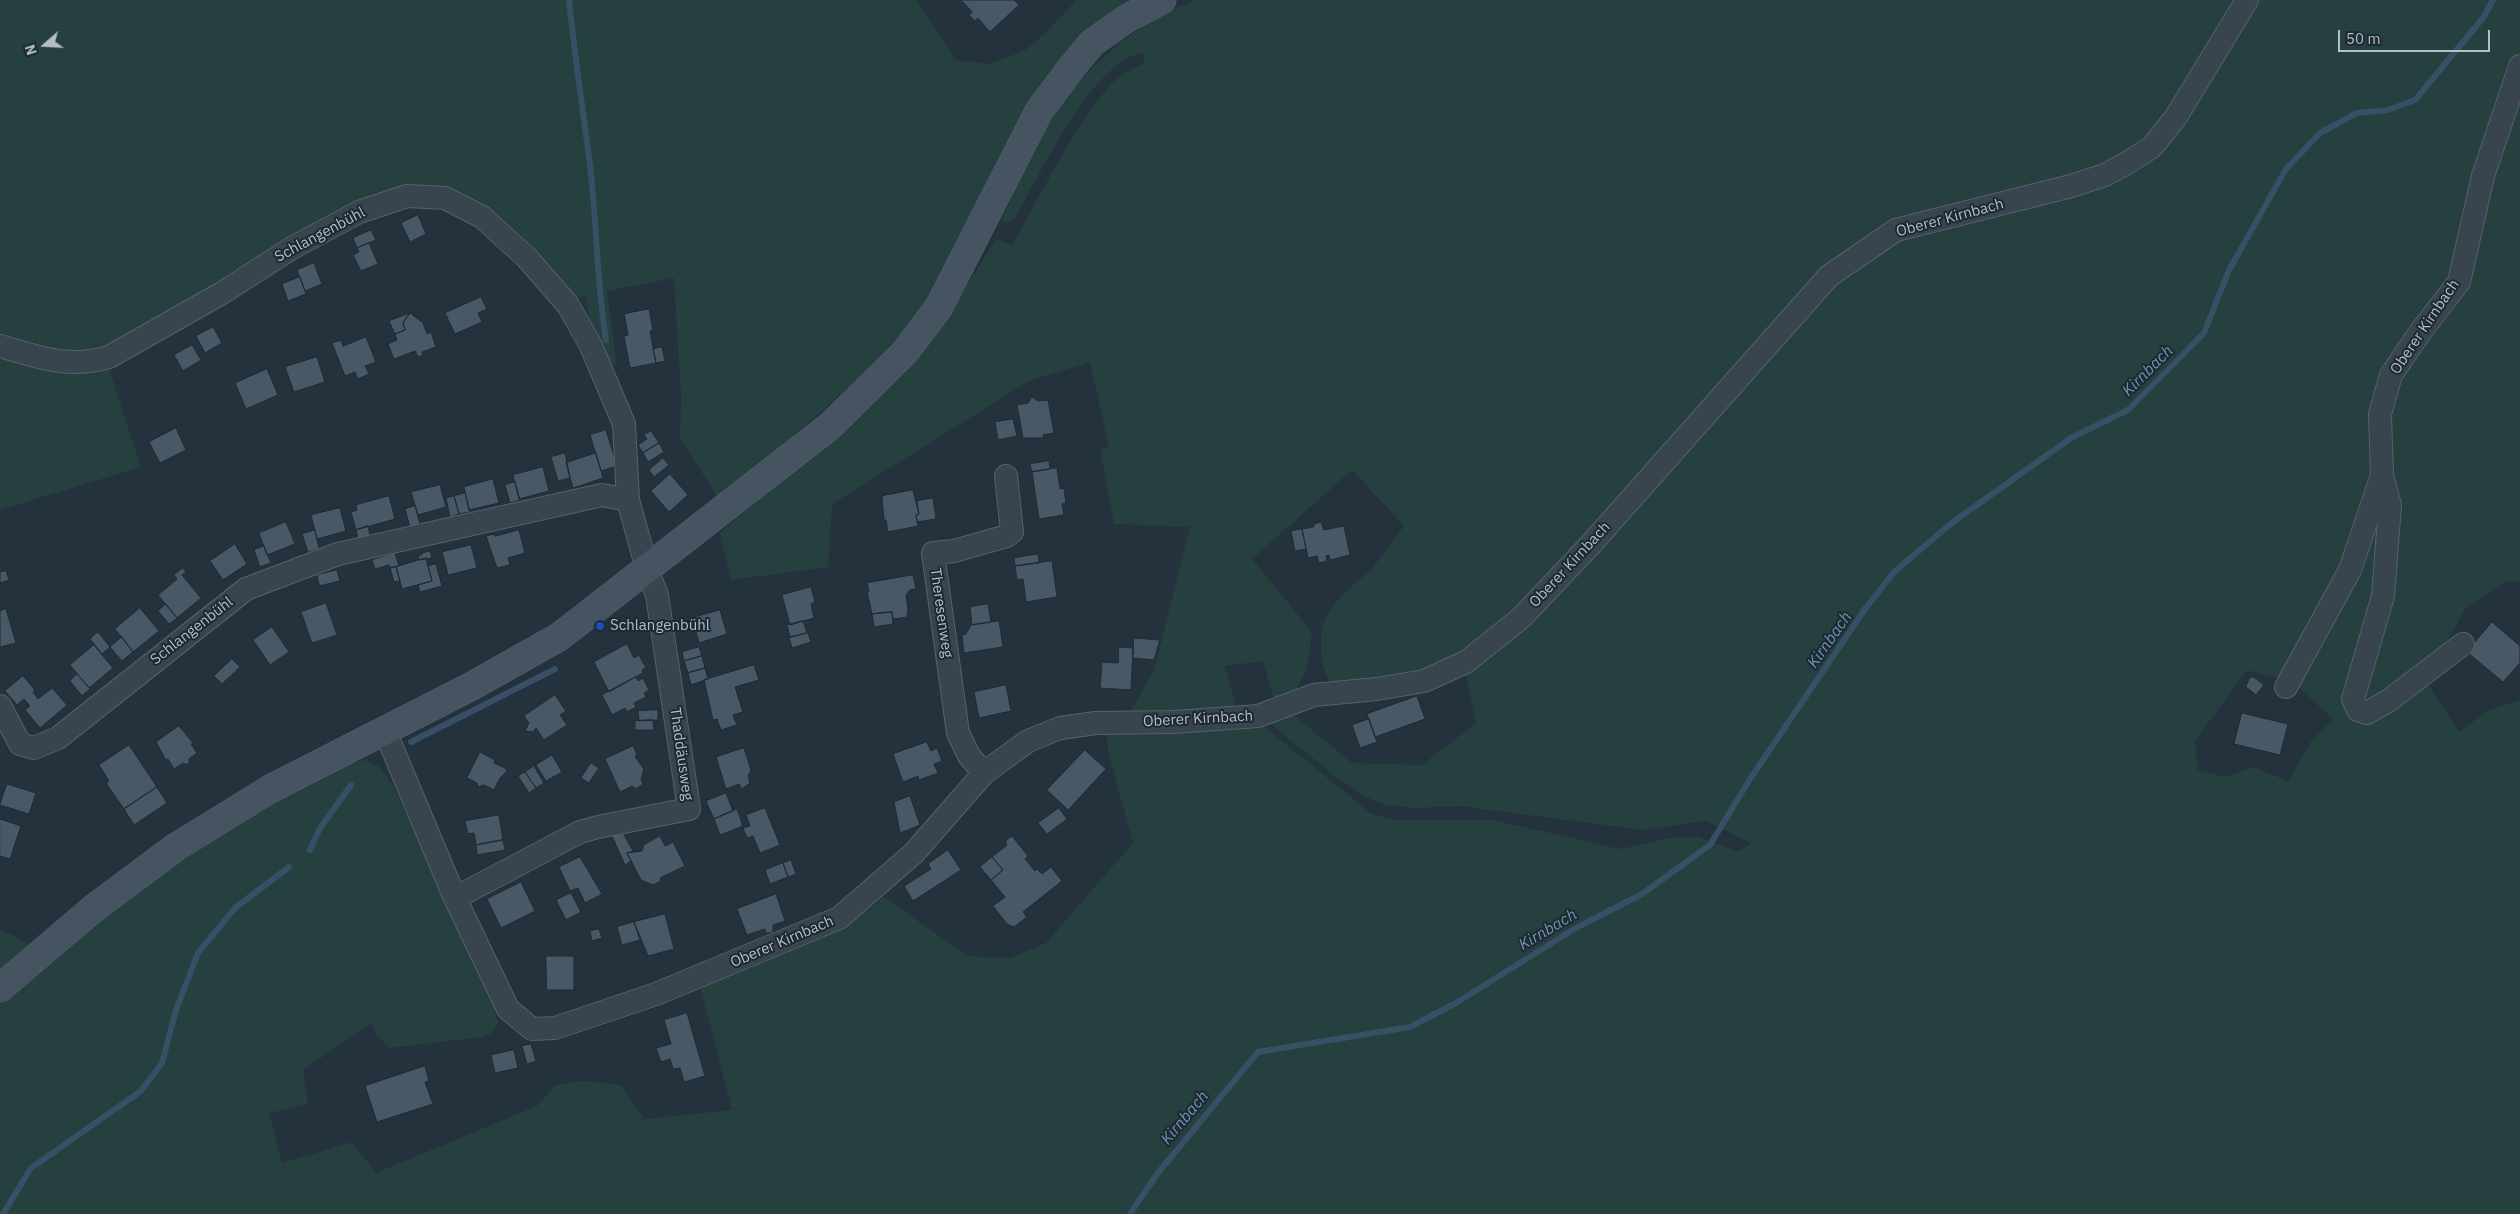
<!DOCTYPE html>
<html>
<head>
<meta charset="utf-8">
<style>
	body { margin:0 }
	#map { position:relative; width:2520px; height:1214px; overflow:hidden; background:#24323e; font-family:"IBM Plex Sans",sans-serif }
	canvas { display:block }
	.north { position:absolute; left:20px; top:20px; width:50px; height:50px; -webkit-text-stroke:4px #1d2933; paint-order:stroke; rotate:251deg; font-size:14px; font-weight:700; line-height:20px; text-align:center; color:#b4bec9 }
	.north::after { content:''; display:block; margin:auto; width:18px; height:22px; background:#b4bec9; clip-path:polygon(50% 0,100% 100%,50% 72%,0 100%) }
	.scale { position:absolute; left:2338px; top:30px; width:152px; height:22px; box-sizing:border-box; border:2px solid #b4bec9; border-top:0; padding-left:6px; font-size:15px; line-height:18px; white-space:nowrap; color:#b4bec9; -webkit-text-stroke:4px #1d2933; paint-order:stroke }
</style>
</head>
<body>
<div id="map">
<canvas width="2520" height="1214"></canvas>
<div class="north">N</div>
<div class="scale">50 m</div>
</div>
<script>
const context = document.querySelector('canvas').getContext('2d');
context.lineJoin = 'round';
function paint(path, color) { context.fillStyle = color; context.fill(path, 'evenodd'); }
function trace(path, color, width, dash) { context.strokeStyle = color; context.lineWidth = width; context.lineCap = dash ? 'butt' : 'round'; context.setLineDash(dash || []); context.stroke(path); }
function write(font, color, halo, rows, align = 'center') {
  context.font = font + ' "IBM Plex Sans",sans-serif'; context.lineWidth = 4; context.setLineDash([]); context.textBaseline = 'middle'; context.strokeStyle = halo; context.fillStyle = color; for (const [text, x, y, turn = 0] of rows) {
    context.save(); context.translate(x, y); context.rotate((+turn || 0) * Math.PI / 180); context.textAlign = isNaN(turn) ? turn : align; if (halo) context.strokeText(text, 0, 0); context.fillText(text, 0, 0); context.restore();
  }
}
paint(new Path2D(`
	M0 0H916L956 60 988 64 1024 51 1046 33 1076 0H1135L1098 24 928 302C866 378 794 436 718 498L680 438 681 395 674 278 607 291 617 367 606 363 593 335 585 296 568 299 484 210 393 190 359 199 104 354 80 356 0 340Z
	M1196 0H2242L2172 114 2139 148 2101 168 1872 234 1523 610 1462 657 1416 675 1330 682C1323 669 1321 660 1321 646 1319 606 1346 594 1371 569 1383 556 1393 540 1404 526L1352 470 1252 559 1312 632C1307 671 1308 682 1276 707L1263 661 1225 666 1237 712 1136 715 1131 710 1154 670 1190 527 1114 524 1100 449 1109 447 1090 362 1029 381 832 504 828 567 731 580 719 533 836 436 904 374 944 322 996 239 1012 245C1041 195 1073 127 1111 84 1120 75 1132 68 1144 64L1143 52C1090 65 1043 169 1017 215L1009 222 1001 221C1012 197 1022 172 1034 148 1070 80 1125 27 1196 0Z
	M2251 0H2520V54L2508 85 2492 174 2520 94V581L2505 582 2466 608 2441 652 2418 669 2459 732 2489 710 2520 700V1214H0V1000L131 890 257 810 347 763 364 760 379 766 393 785 447 903 490 987 498 1024 492 1033 482 1037 390 1048 377 1036 372 1023 303 1070 308 1104 269 1113 282 1163 352 1142 376 1173 537 1106 555 1085 583 1081 621 1085 644 1119 732 1110 700 986 839 930 884 897 968 956 1010 958 1046 943 1133 843 1108 752 1106 728 1262 725 1372 814 1395 820H1493L1620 849 1671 838 1698 837 1738 852 1751 843 1706 821 1643 830 1459 806 1416 808 1385 805 1366 797 1335 776 1269 723 1290 712 1352 763 1422 765 1476 723 1465 671 1824 289 1882 244 2143 158ZM2247 670 2294 683 2333 719 2312 740 2288 781 2253 767 2226 777 2198 770 2195 741Z
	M0 351 107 362 141 467 0 510Z
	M0 929 30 944 0 969Z`), '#263f3f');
trace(new Path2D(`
	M569 0C575 58 584 116 591 174 597 229 597 285 606 340
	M411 742 555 669
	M310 850 320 828 351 785
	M3 1214 31 1168 141 1091 162 1063 176 1010 198 953 235 908 289 867
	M1130 1214 1157 1174 1258 1052 1410 1027 1456 1003 1574 929 1642 894 1710 845 1750 779 1865 609 1894 572 1953 522 2071 438 2128 410 2204 333 2229 270 2286 169 2320 133 2357 113 2388 110 2415 100 2483 18 2493 0`), '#375065', 6);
const building = new Path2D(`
	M961 0H1014L1019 5 990 32 978 18 975 21 969 15 972 12Z
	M418 215 426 234 410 242 401 223Z
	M371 230 376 240 357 248 353 238Z
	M369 243 378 264 361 271 353 255 359 252 357 248Z
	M314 263 322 284 305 291 297 270Z
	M300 277 306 294 288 301 282 284Z
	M481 297 487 309 478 313 482 322 455 334 445 313Z
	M649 309 653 330 650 331 656 363 630 368 624 336 628 335 624 314Z
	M410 313 423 323 427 334 431 332 436 347 422 352 423 355 418 357 415 351 394 359 388 344 397 340 395 334 405 330 403 323Z
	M410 313 403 323 405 330 395 334 389 321Z
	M213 327 222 343 205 353 196 336Z
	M366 337 376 362 365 366 369 374 358 379 355 372 345 376 332 343 341 340 343 346Z
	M192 345 201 360 183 371 174 355Z
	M662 347 665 361 656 363 653 349Z
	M317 357 325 382 294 392 285 367Z
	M267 369 278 395 246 409 235 383Z
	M1032 397 1038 401 1048 400 1054 433 1043 435 1044 438H1023L1017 405 1028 403Z
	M1013 419 1017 436 998 440 995 422Z
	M176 428 186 450 160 463 149 442Z
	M606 430 617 466 601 471 590 435Z
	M651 431 659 443 643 453 638 445 647 439 644 435Z
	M659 443 664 452 648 462 643 453Z
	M565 453 570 478 558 481 551 457Z
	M596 453 603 478 573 488 566 463Z
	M663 458 669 465 654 477 649 470Z
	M1049 461 1050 469 1032 472 1030 464Z
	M543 467 549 491 519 499 513 475Z
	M1057 468 1060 489 1064 488 1066 503 1062 504 1064 515 1039 519 1032 472Z
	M670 474 688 495 669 512 651 491Z
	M493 479 499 503 469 510 464 487Z
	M515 482 520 500 510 503 505 485Z
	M440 485 446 507 418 515 411 492Z
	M913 490 919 514 916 515 918 526 888 532 886 520H884L882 496Z
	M465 493 470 512 459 514 454 496Z
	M389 496 395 519 356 530 351 512 357 510 356 505Z
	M454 496 459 514 450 517 446 498Z
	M933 498 936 519 917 522 916 515 919 514 917 501Z
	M415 506 420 524 410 527 405 509Z
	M340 508 346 531 317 539 311 515Z
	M286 522 295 544 267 555 259 533Z
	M1321 522 1324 530 1344 526 1350 555 1330 560 1329 555 1326 556 1327 561 1319 563 1317 556 1308 558 1302 529 1313 527 1315 524Z
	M368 526 370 536 358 539 356 530Z
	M1302 529 1306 549 1295 551 1291 531Z
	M315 530 319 549 308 552 302 534Z
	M519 530 525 553 508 558 510 565 497 568 486 536 494 534 495 536Z
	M235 544 247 564 223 580 210 561Z
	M471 545 477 568 448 575 442 552Z
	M264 546 271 563 260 567 254 550Z
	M430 551 432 558 419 560 418 557 423 553Z
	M395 553 399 566 390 568 389 565 375 569 372 560Z
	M1038 554 1039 563 1015 566 1014 558Z
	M426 558 432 581 402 589 396 567Z
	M1052 561 1057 597 1026 602 1023 579 1017 580 1015 566Z
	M436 564 442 586 420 592 418 585 432 581 428 566Z
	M396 567 400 581 394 582 390 568Z
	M183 568 186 572 182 575 201 598 177 618 158 595 177 579 174 575Z
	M337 570 340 581 319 586 317 575Z
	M6 571 9 580 0 583V572Z
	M913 575 916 589 910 590 906 595 908 609 907 617 893 619 892 612 872 614 867 592H869L867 583Z
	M811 587 815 602 811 604 814 618 790 625 782 595Z
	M326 603 337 635 312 643 301 612Z
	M166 604 177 618 169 624 158 611Z
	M988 604 991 622 972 625 970 607Z
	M140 608 159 631 133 652 115 629Z
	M6 609 16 643 0 647V611Z
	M720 610 727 634 699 643 692 618Z
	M892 612 893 624 874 627 872 614Z
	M803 621 807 633 790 637 787 625Z
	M999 621 1003 647 964 653 962 635 966 634 971 625Z
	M2492 622 2520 646V663L2503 682 2467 652Z
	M272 627 289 652 270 665 253 640Z
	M98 632 110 647 102 654 90 639Z
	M808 633 811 642 792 648 789 638Z
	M122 637 133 652 122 661 110 647Z
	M1134 638 1160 640 1154 660 1133 658Z
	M627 644 634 658 639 655 646 668 642 670 643 673 609 692 594 662Z
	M94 645 113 668 89 688 70 665Z
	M699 647 702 656 684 661 682 652Z
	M1119 647 1133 648 1131 690 1100 688 1102 662 1118 663Z
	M702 656 705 668 688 673 684 661Z
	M232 659 240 667 222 684 214 676Z
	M754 665 759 680 735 687 743 712 733 715 737 725 721 730 717 719 713 720 704 680Z
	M705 668 708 679 691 685 688 673Z
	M77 674 90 689 82 696 70 681Z
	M23 676 35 690 33 692 38 699 52 688 67 705 40 728 25 710 30 706 24 699 17 705 5 691Z
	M636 677 638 681 643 678 649 690 644 693 646 697 634 703 636 707 627 712 625 708 612 715 602 695Z
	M2250 677H2254L2264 685 2256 695 2246 687Z
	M1006 685 1011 711 979 718 974 692Z
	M555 695 566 711 560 715 567 725 544 740 536 728 533 732 525 731 529 723 524 716Z
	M1417 696 1425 719 1375 737 1367 714Z
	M658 710V720L639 721 638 711Z
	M2242 713 2288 724 2280 755 2234 744Z
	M1369 719 1377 742 1360 748 1352 725Z
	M653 720 654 730H635V721Z
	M179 726 193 743 191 744 197 753 189 759V765L183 763 174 769 168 759 166 760 156 742Z
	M927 742 931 751 937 748 942 761 934 764 938 773 919 780 918 776 903 782 893 754Z
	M129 745 157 787 124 809 106 783 109 781 99 765Z
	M633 746 637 754 635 757 644 769 641 779 643 784 636 789 632 786 620 792 605 759Z
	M744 748 751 770 748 776 750 783 742 789 739 784 726 789 716 757Z
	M1085 750 1106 769 1068 810 1047 790Z
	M480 752 495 760 494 763 505 768 507 771 500 778 494 790 484 785 478 787 477 783 467 778Z
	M552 755 562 772 546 781 536 765Z
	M591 763 599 768 589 783 581 778Z
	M534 766 544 783 536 788 525 772Z
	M525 772 536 788 529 793 518 776Z
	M7 784 36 793 29 814 0 805Z
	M157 787 167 803 134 825 124 809Z
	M726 793 733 811 714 819 706 801Z
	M910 796 920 825 900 833 894 802Z
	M765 808 780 845 760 853 753 836 747 838 743 828 750 826 746 815Z
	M1059 808 1067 819 1047 834 1038 823Z
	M737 809 743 826 720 835 714 819Z
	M499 815 503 840 476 845 474 833 468 834 465 821Z
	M0 819 21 826 10 859 0 856Z
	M622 831 633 851 627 853 631 861 625 865 612 836Z
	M660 836 665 846 673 842 685 866 660 878 661 881 653 885 641 880 627 853 642 851 644 845Z
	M1012 836 1028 856 1025 859 1035 871 1037 869 1042 874 1051 867 1062 881 1023 912 1027 917 1014 927 1007 924 993 906 1005 897 991 880 1003 870 992 857 1007 845 1005 842Z
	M503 840 505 850 477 855 476 845Z
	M948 850 961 870 913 901 904 886 931 869 928 864Z
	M580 857 602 894 585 903 578 888 570 891 559 867Z
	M992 857 1003 870 991 880 980 867Z
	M791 860 796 874 788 877 783 863Z
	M783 863 788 877 770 884 765 870Z
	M521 882 535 911 501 928 487 899Z
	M571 893 581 912 566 920 556 900Z
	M776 894 785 921 773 925V933H766L765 929 747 935 737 909Z
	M665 914 674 949 648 956 634 922Z
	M634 922 640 940 622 945 617 927Z
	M599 929 602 938 592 941 590 931Z
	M546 956H574V990H547Z
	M687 1013 705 1076 684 1082 680 1068 673 1069 670 1059 661 1062 656 1048 671 1044 664 1020Z
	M531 1044 536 1061 527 1064 522 1046Z
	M514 1050 518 1068 495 1073 491 1055Z
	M425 1066 429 1081 425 1082 433 1104 377 1122 365 1086Z`);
paint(building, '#485864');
trace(building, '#1f2b35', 1);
const street = new Path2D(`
	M0 346C38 357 70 369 109 357L222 293 292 248 359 212 407 196 445 198 482 217 527 258 568 305 591 346 624 424 628 500 647 569 657 595 689 809 598 827 580 832 455 898
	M2463 644 2388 701 2367 713 2358 710 2353 699 2383 596 2390 505 2382 475 2380 414 2391 375 2421 331 2459 282 2483 176 2520 66
	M2286 687 2350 570 2382 475
	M0 706 20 744 34 748 58 738 246 589 338 554 602 495 628 500
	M385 731 455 898 508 1009 532 1029 555 1028 656 994 839 918 913 854 984 773 1028 741 1060 728 1096 723 1174 722 1258 716 1314 695 1377 689 1424 681 1466 662 1521 618 1591 544 1829 276 1896 230 2071 186 2105 175 2127 163 2152 147 2176 117 2247 0
	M984 773 969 756 958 733 933 553 954 551 1007 536 1012 532 1006 476`);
const secondary = new Path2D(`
	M0 988 94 908 176 847 270 789 472 686 559 637 830 426 905 352 939 307 1039 111 1072 67 1092 43 1126 19 1162 0`);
trace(street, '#56616c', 24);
trace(secondary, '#56616c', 29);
trace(street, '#38444e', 22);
trace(secondary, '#465361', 28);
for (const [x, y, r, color] of [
	[600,626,5,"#1a4fb4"]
]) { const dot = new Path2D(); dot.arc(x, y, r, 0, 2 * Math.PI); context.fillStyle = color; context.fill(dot); trace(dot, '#1d2933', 2); }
write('15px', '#b4bec9', '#1d2933', [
	["Oberer Kirnbach",1950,218,-15],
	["Schlangenbühl",320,235,-28],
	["Oberer Kirnbach",2425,327,-56],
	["Oberer Kirnbach",1570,565,-47],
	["Theresenweg",941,613,82],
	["Schlangenbühl",192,631,-38],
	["Oberer Kirnbach",1198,719,-3],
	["Thaddäusweg",681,754,82],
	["Oberer Kirnbach",782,942,-23]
]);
write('15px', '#b4bec9', '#1d2933', [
	["Schlangenbühl",610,626]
], 'left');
write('italic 16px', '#7393ac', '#1d2933', [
	["Kirnbach",2148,371,-45],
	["Kirnbach",1830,640,-55],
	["Kirnbach",1548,930,-31],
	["Kirnbach",1185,1118,-50]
]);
</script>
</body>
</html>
